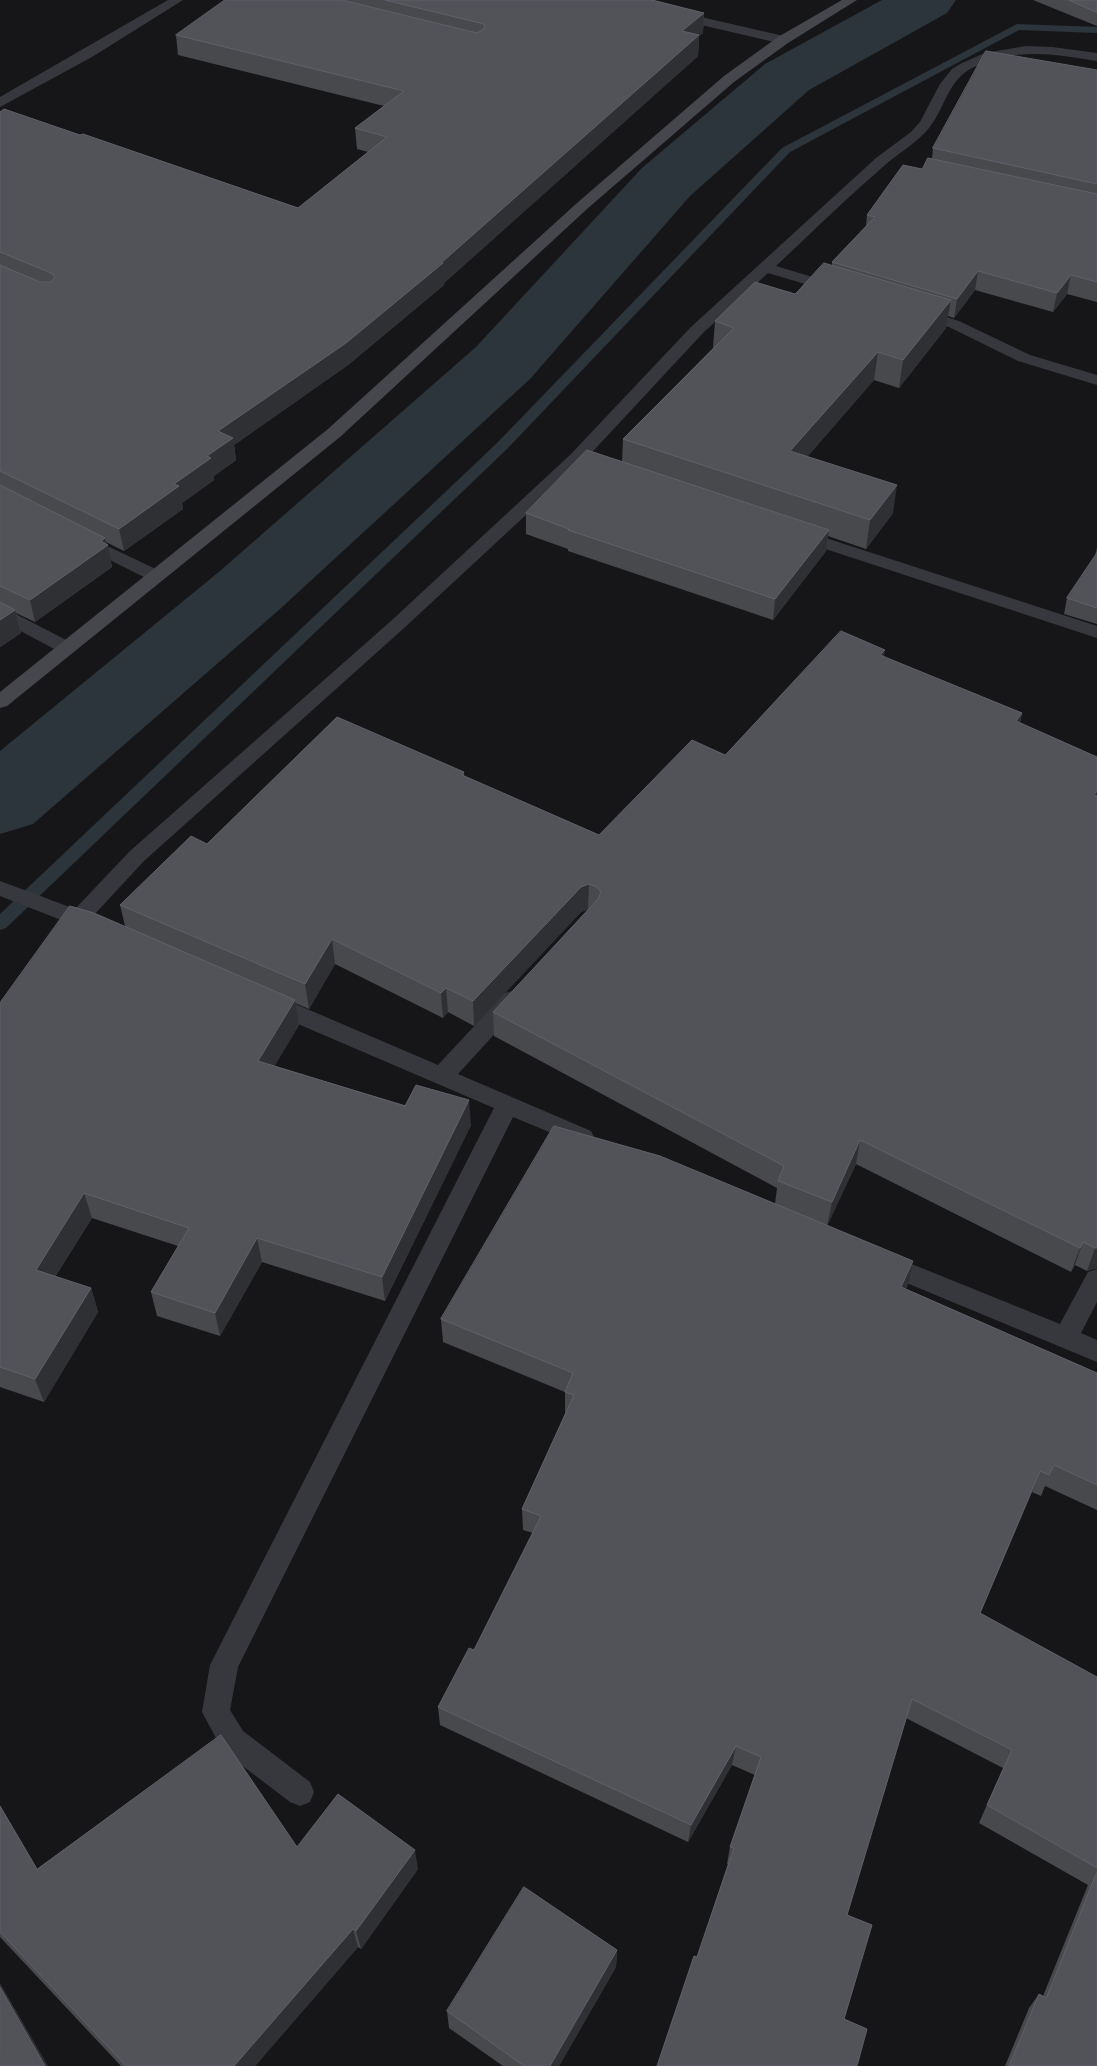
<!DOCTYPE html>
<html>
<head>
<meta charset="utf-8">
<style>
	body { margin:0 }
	canvas { display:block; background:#161618 }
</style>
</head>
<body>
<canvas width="1097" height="2066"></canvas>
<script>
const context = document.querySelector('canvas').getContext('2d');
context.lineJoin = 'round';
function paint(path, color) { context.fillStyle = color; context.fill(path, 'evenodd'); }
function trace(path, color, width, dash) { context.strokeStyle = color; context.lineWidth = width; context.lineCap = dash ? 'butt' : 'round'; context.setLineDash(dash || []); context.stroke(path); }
paint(new Path2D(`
	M1017 24 1097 27V33L1019 30 790 152 507 449 6 928 0 930V914L497 443 782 148Z`), '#2c353c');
paint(new Path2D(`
	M882 0H956L947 13 809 90 690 196 530 379 280 609 33 824 0 834V751L220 571 476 347 642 168 765 64Z`), '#2c353c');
paint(new Path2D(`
	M168 0H183L92 57 0 107V97Z
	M675 11 788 37 789 40 783 44 671 18 669 15 671 12Z
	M1026 46 1052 47 1097 53V61C1055 54 1012 47 972 68 948 80 945 108 929 128 917 143 900 152 885 165 848 197 812 232 776 266L842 286 845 289 842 292H832L768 273 703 333 582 463 403 629 144 861 93 916 98 919 102 924 98 929 91 932 84 929 0 896V881L75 909 130 851 391 621 570 455 691 327 876 158 911 132 920 122 940 84 952 69 962 63 985 53Z
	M918 308 959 321 1030 355 1097 375V385L1018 361 949 327 913 316 910 313 913 310Z
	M798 529 1097 626V638L792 538 789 534 792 530Z
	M82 534 162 572 165 576 162 580 156 582 150 580 76 543 73 539 76 535Z
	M0 606 74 644 76 648 74 652 67 654 60 652 0 620Z
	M513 991 521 993 524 999 521 1005 458 1074 591 1131 594 1137 591 1143 583 1146 513 1117 238 1667 230 1710 243 1731 310 1782 314 1792 310 1802 300 1806 290 1802 223 1751 202 1712 210 1665 494 1108 263 1009 260 1003 263 997 271 995 279 997 438 1065 505 993Z
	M882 1252 1060 1324 1088 1272 1097 1269V1302L1081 1333 1097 1340V1362L873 1269 870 1262 873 1255Z`), '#37383d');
paint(new Path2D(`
	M842 0H857L788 43 734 82 587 209 340 437 7 706 0 708V692L328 429 577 203 724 76 778 37Z`), '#45474d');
paint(new Path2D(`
	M225 0H652L704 13 703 33 699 36 698 56 444 283V285L348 365 234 445 236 460 214 476V480L182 503 183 509 124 551 106 542 112 567 35 622 16 613 21 633 0 647V112L80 135 298 208 368 152 357 149 355 128 384 106 178 55 176 35Z
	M1033 0H1097V26Z
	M1097 70V302L1067 294 1053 312 975 290 954 318 948 316 946 328 899 388 874 380 807 457 893 513 866 549 828 536 826 551 773 620 568 551V549L526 534V513L622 462 623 439 713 348 715 321 795 294 832 265V262L866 226 867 215 922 169 932 159 933 148Z
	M1097 547V624L1064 614 1067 598 1095 556Z
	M884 657 1022 713 1020 723 1097 757V1268L1087 1271 1075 1265 1071 1272 856 1164 827 1226 908 1284 906 1289 1097 1373V1510L1045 1486 1041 1496 1032 1492 980 1614 1097 1677V2066H1005L1029 2008 1039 1994 1043 1996 1088 1885 979 1823 1003 1768 906 1718 697 1957 728 1864H727L730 1847 755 1775 732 1765 688 1842 440 1725 438 1707 474 1650 533 1533 523 1530 522 1509 565 1414V1392L443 1342 441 1319 775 1204 777 1188 494 1036 493 1012 589 909 581 912 474 1026 448 1012 443 1018 335 964 309 1009 295 1003 299 1025 274 1066 471 1125 385 1301 262 1262 220 1336 157 1316 151 1292 178 1246 92 1218 55 1277 91 1288 98 1312 44 1402 0 1387V1003L125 926 120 905 207 844 464 772V776L599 835 725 755Z
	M0 1806 37 1869 297 1847 418 1869 361 1949 358 1947 255 2066H121L0 1937Z
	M617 1950 616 1967 559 2066H503L449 2028 447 2011Z`), '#47494d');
paint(new Path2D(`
	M704 13 703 33 699 36 698 56 444 283V285L348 365 234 445 236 460 214 476V480L182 503 183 509 124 551 119 529 207 456 218 431 441 263 682 31Z
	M978 271 975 290 954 318 957 299Z
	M1071 275 1067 294 1053 312 1057 293Z
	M951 300 946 328 899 388 903 360Z
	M878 352 874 380 787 480 790 451Z
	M897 485 893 513 866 549 870 520Z
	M829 530 826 551 773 620 775 599Z
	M105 538 107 546 108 545 112 567 35 622 30 600Z
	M15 610 21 633 0 647V620Z
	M885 650 881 676 880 655Z
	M1022 713 1016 738V721Z
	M1097 791V807L1094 795Z
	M589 884 588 909 581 912 474 1026 473 1001 581 887Z
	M332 939 335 964 309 1009 305 984Z
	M446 988 448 1012 443 1018 441 993Z
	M295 1000 299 1025 263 1086 258 1061Z
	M469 1100 471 1125 385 1301 382 1277Z
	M860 1140 856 1164 827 1226 832 1202Z
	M84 1193 92 1218 44 1294 36 1270Z
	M257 1238 262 1262 220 1336 215 1313Z
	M1083 1242 1075 1265 1071 1272 1080 1248Z
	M1095 1248H1097V1268L1087 1271Z
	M913 1261 908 1284 895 1310 901 1287Z
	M91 1288 98 1312 44 1402 35 1379Z
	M1040 1471 1032 1492 972 1633 980 1613Z
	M736 1746 732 1765 688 1842 691 1825Z
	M415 1850 418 1869 361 1949 356 1931Z
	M353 1929 358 1947 255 2066H234Z
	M617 1950 616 1967 559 2066H550Z
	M0 1983 48 2066H45L0 1987Z`), '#2f3033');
const building = new Path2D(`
	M225 0H342L477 33 485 28 484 24 385 0H652L704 13 682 31 699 35 441 263H443L346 343 218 431 233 438 207 456 211 458 174 484 179 486 119 529 0 471V265L40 282H51L55 277 51 273 0 252V112L4 109 80 135 83 134 298 208 387 137 355 128 404 91 176 35Z
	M1069 0H1097V12Z
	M986 51 1097 70V184L933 148Z
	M928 158 1097 194V282L1071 275 1057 293 978 271 957 299 832 262 875 217 867 215 903 165 922 169Z
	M824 263 951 300 903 360 878 352 790 451 897 485 870 520 623 439 734 328 715 321 755 282 795 294Z
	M587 450 829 530 775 599 568 530 569 529 526 513Z
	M0 485 105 538 101 541 108 545 30 600 0 586Z
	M1097 553V608L1067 598Z
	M0 602 15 610 0 620Z
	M841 631 885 650 880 655 1022 713 1016 721 1097 757V791L1094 795 1097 796V1248H1095L1083 1242 1080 1248 860 1140 832 1202 778 1181 784 1166 493 1012 598 899 601 892 597 887 589 884 581 887 473 1001 446 988 441 993 332 939 305 984 120 905 191 836 207 844 337 717 464 772 462 775 599 835 692 740 725 755Z
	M70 906 94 913 295 1000 258 1061 405 1106 416 1085 469 1100 382 1277 257 1238 215 1313 151 1292 189 1228 84 1193 36 1270 91 1288 35 1379 0 1367V1003Z
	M554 1126 660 1156 913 1261 901 1287 1097 1373V1485L1054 1465 1049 1475 1040 1471 980 1613 1097 1677V1868L987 1805 1012 1750 912 1699 847 1915 872 1925 844 2019 867 2029 857 2066H657L694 1956 697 1957 734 1848 730 1847 761 1757 736 1746 691 1825 438 1707 469 1648 474 1650 541 1516 522 1509 574 1395 565 1392 573 1373 441 1319Z
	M221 1735 297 1847 338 1794 415 1850 356 1931 353 1929 234 2066H126L0 1932V1806L37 1869Z
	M1097 1872V2066H1009L1039 1994 1046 1998Z
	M524 1887 617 1950 550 2066H524L447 2011Z
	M0 1987 45 2066H0Z`);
paint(building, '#525359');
trace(building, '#5f6168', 1);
</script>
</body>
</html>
